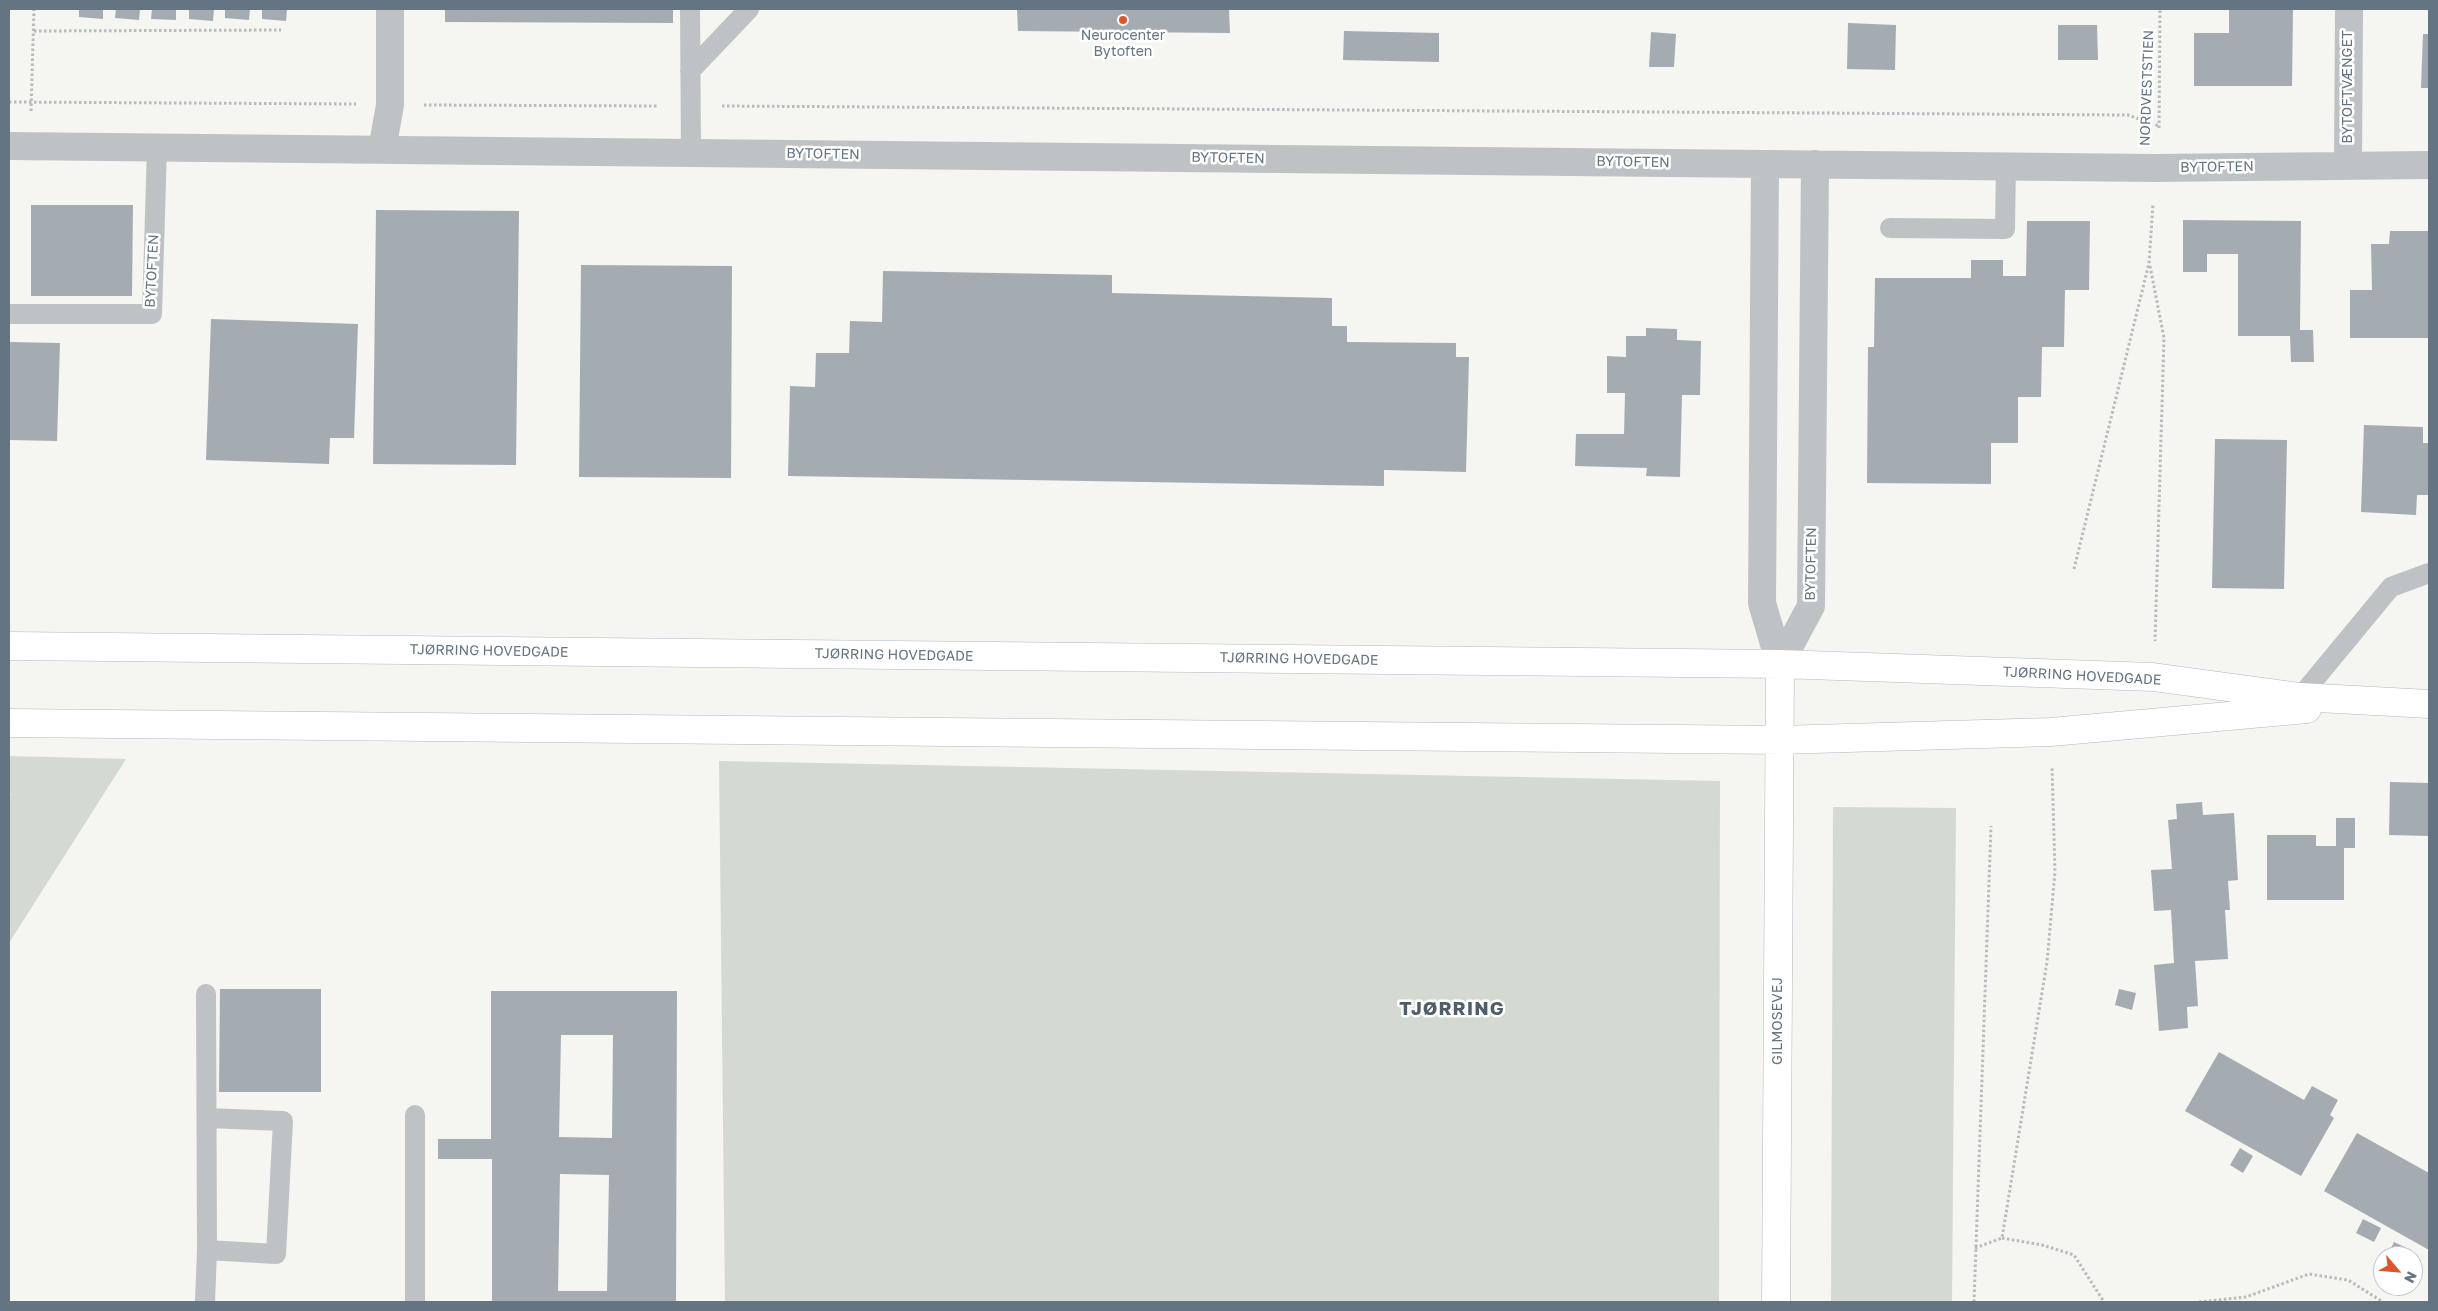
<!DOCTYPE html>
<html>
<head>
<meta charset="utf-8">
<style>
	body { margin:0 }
	#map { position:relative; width:2438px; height:1311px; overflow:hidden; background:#f5f5f1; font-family:"Golos Text",sans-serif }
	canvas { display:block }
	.frame { position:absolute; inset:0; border:10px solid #657482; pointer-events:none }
	.north { position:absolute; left:2373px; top:1246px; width:50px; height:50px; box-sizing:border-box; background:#fff; border:1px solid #c1c7cd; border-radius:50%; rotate:117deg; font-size:14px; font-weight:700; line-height:20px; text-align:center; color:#657482 }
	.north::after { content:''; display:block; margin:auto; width:18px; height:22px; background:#dd5529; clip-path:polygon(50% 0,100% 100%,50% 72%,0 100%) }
</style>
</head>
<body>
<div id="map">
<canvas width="2438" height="1311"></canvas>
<div class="frame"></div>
<div class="north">N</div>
</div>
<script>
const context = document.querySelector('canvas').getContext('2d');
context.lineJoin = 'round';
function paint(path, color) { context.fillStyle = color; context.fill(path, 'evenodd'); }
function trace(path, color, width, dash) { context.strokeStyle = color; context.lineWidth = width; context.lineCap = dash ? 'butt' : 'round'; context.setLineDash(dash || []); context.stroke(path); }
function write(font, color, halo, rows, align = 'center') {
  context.font = font + ' "Golos Text",sans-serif'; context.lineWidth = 5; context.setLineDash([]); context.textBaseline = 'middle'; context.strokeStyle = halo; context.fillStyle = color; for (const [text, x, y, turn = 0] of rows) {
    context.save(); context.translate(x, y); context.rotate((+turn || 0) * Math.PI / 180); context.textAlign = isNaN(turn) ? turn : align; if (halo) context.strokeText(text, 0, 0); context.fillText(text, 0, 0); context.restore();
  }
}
paint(new Path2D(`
	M9 756 126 759 9 943V797L11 794 9 793Z
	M719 761 1720 781 1719 1302H725Z
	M1833 807 1956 808 1952 1302H1831Z`), '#d4dad1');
paint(new Path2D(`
	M79 9H103V19L79 17Z
	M116 9H140L139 20 115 18Z
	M152 9H176V20L151 19Z
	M189 9H214L213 21 189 19Z
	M225 9H250L249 20 225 18Z
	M262 9H287L286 21 262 19Z
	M445 9H673V23L445 22Z
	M1017 9H1229L1230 33 1018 31Z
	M2229 9H2293L2292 86H2194V33H2229Z
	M1848 23 1896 25 1895 70 1847 69Z
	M2058 25H2097L2098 60H2058Z
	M1344 31 1439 33V62L1343 60Z
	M1651 32 1676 34 1674 67H1649Z
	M2423 34H2429V88H2421Z
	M31 205H133L132 296H31Z
	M376 210 519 211 516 465 373 464Z
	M2183 220 2301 221 2300 330H2313L2314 362H2291L2290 336H2238V254H2207V272H2183Z
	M2027 221H2090L2089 290H2065L2064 347H2042L2041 397H2018V443H1991V484L1867 483 1868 347H1874L1875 278H1971V260H2003V276H2026Z
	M2390 231H2429V338H2350V290H2372L2371 244H2389Z
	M581 265 732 266 731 478 579 477Z
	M883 271 1112 275V293L1332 298V326H1347V342L1456 343V357H1469L1466 472 1384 470V486L788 476 790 386 815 387 816 353H849L850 321 882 322Z
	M211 319 358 324 354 438H330L329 464 206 460Z
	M1646 328 1677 329V340L1701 341 1700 395H1682L1680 477 1646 476 1647 468 1575 466 1576 434H1624L1625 393H1607V356L1626 357V336H1646Z
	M9 342 60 343 57 441 9 440Z
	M2364 425 2423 427V443H2429V495H2417L2416 515 2361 512Z
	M2215 439 2287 440 2284 589 2212 588Z
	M2390 782 2429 783V836L2389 835Z
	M2202 802 2203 815 2234 813 2238 880 2228 881 2230 910H2225L2228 959 2195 961 2198 1006 2187 1007 2188 1028 2159 1031 2154 965 2174 963 2171 910 2154 911 2151 870 2172 869 2168 820 2177 819 2176 804Z
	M2336 818H2355V848H2344V900H2267V835H2316V846H2336Z
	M220 989H321V1092H219Z
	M2119 989 2136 993 2132 1010 2115 1005Z
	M491 991H677L676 1302H492V1159H438V1139H491ZM561 1035H613L612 1138 559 1137ZM560 1174 609 1175 607 1291H558Z
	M2219 1052 2304 1100 2312 1086 2338 1100 2330 1115 2334 1118 2301 1176 2185 1111Z
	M2357 1133 2429 1173V1250L2324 1191Z
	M2240 1148 2253 1156 2243 1173 2230 1165Z
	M2363 1219 2381 1228 2374 1242 2356 1233Z
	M2394 1242 2411 1250 2408 1256 2388 1254Z`), '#a4acb2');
const secondary = new Path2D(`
	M9 646 1780 664 2153 677 2300 697 2429 704
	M9 723 1780 740 2051 732 2307 709
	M1776 1302 1780 664`);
trace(secondary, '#b3b7bc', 29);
trace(new Path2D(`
	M34 31 281 30
	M9 102 356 104
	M424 105 658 106
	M722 106 2128 115 2159 126
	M31 111 34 9
	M2159 128 2160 9
	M2150 266 2164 338 2155 641
	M2074 569 2149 263 2153 204
	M2002 1238 2042 1245 2074 1255 2104 1302
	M1975 1248 2002 1238 2047 962 2055 872 2052 767
	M1974 1302 1991 826
	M2199 1302 2246 1297 2309 1274 2348 1280 2383 1302`), '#b8bbbd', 3, [2.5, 2.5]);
trace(new Path2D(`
	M690 9 691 153
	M690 71 749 9
	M1890 228 2005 229 2006 166
	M9 314H152L157 148
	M2300 697 2391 587 2429 573
	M415 1115V1302
	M207 1118 283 1121 276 1254 207 1250
	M205 1302 207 1250 206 994`), '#bec2c5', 20);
trace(new Path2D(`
	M9 146 2155 168 2429 165
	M382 150 390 105V9
	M1765 164 1762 603 1780 664
	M2348 165 2349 9
	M1780 664 1811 606 1815 164`), '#bec2c5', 28);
trace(secondary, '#fff', 28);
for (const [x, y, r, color] of [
	[1123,20,5,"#dd5529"]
]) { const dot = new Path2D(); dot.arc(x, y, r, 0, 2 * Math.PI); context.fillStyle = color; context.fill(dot); trace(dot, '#fff', 2); }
write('14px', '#657482', '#fff', [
	["Neurocenter",1123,36],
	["Bytoften",1123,52]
]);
write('14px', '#657482', '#fff', [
	["BYTOFTVÆNGET",2348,87,-90],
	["NORDVESTSTIEN",2147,88,-88],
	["BYTOFTEN",823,154,1],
	["BYTOFTEN",1228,158,1],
	["BYTOFTEN",1633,162,1],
	["BYTOFTEN",2217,167,-1],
	["BYTOFTEN",152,271,-87],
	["BYTOFTEN",1811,564,-89],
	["TJØRRING HOVEDGADE",489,651,1],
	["TJØRRING HOVEDGADE",894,655,1],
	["TJØRRING HOVEDGADE",1299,659,1],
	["TJØRRING HOVEDGADE",2082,676,3],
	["GILMOSEVEJ",1778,1021,-90]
]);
context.letterSpacing = '1px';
write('bold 19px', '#525e67', '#fff', [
	["TJØRRING",1452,1009]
]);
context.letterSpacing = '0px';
</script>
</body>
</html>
